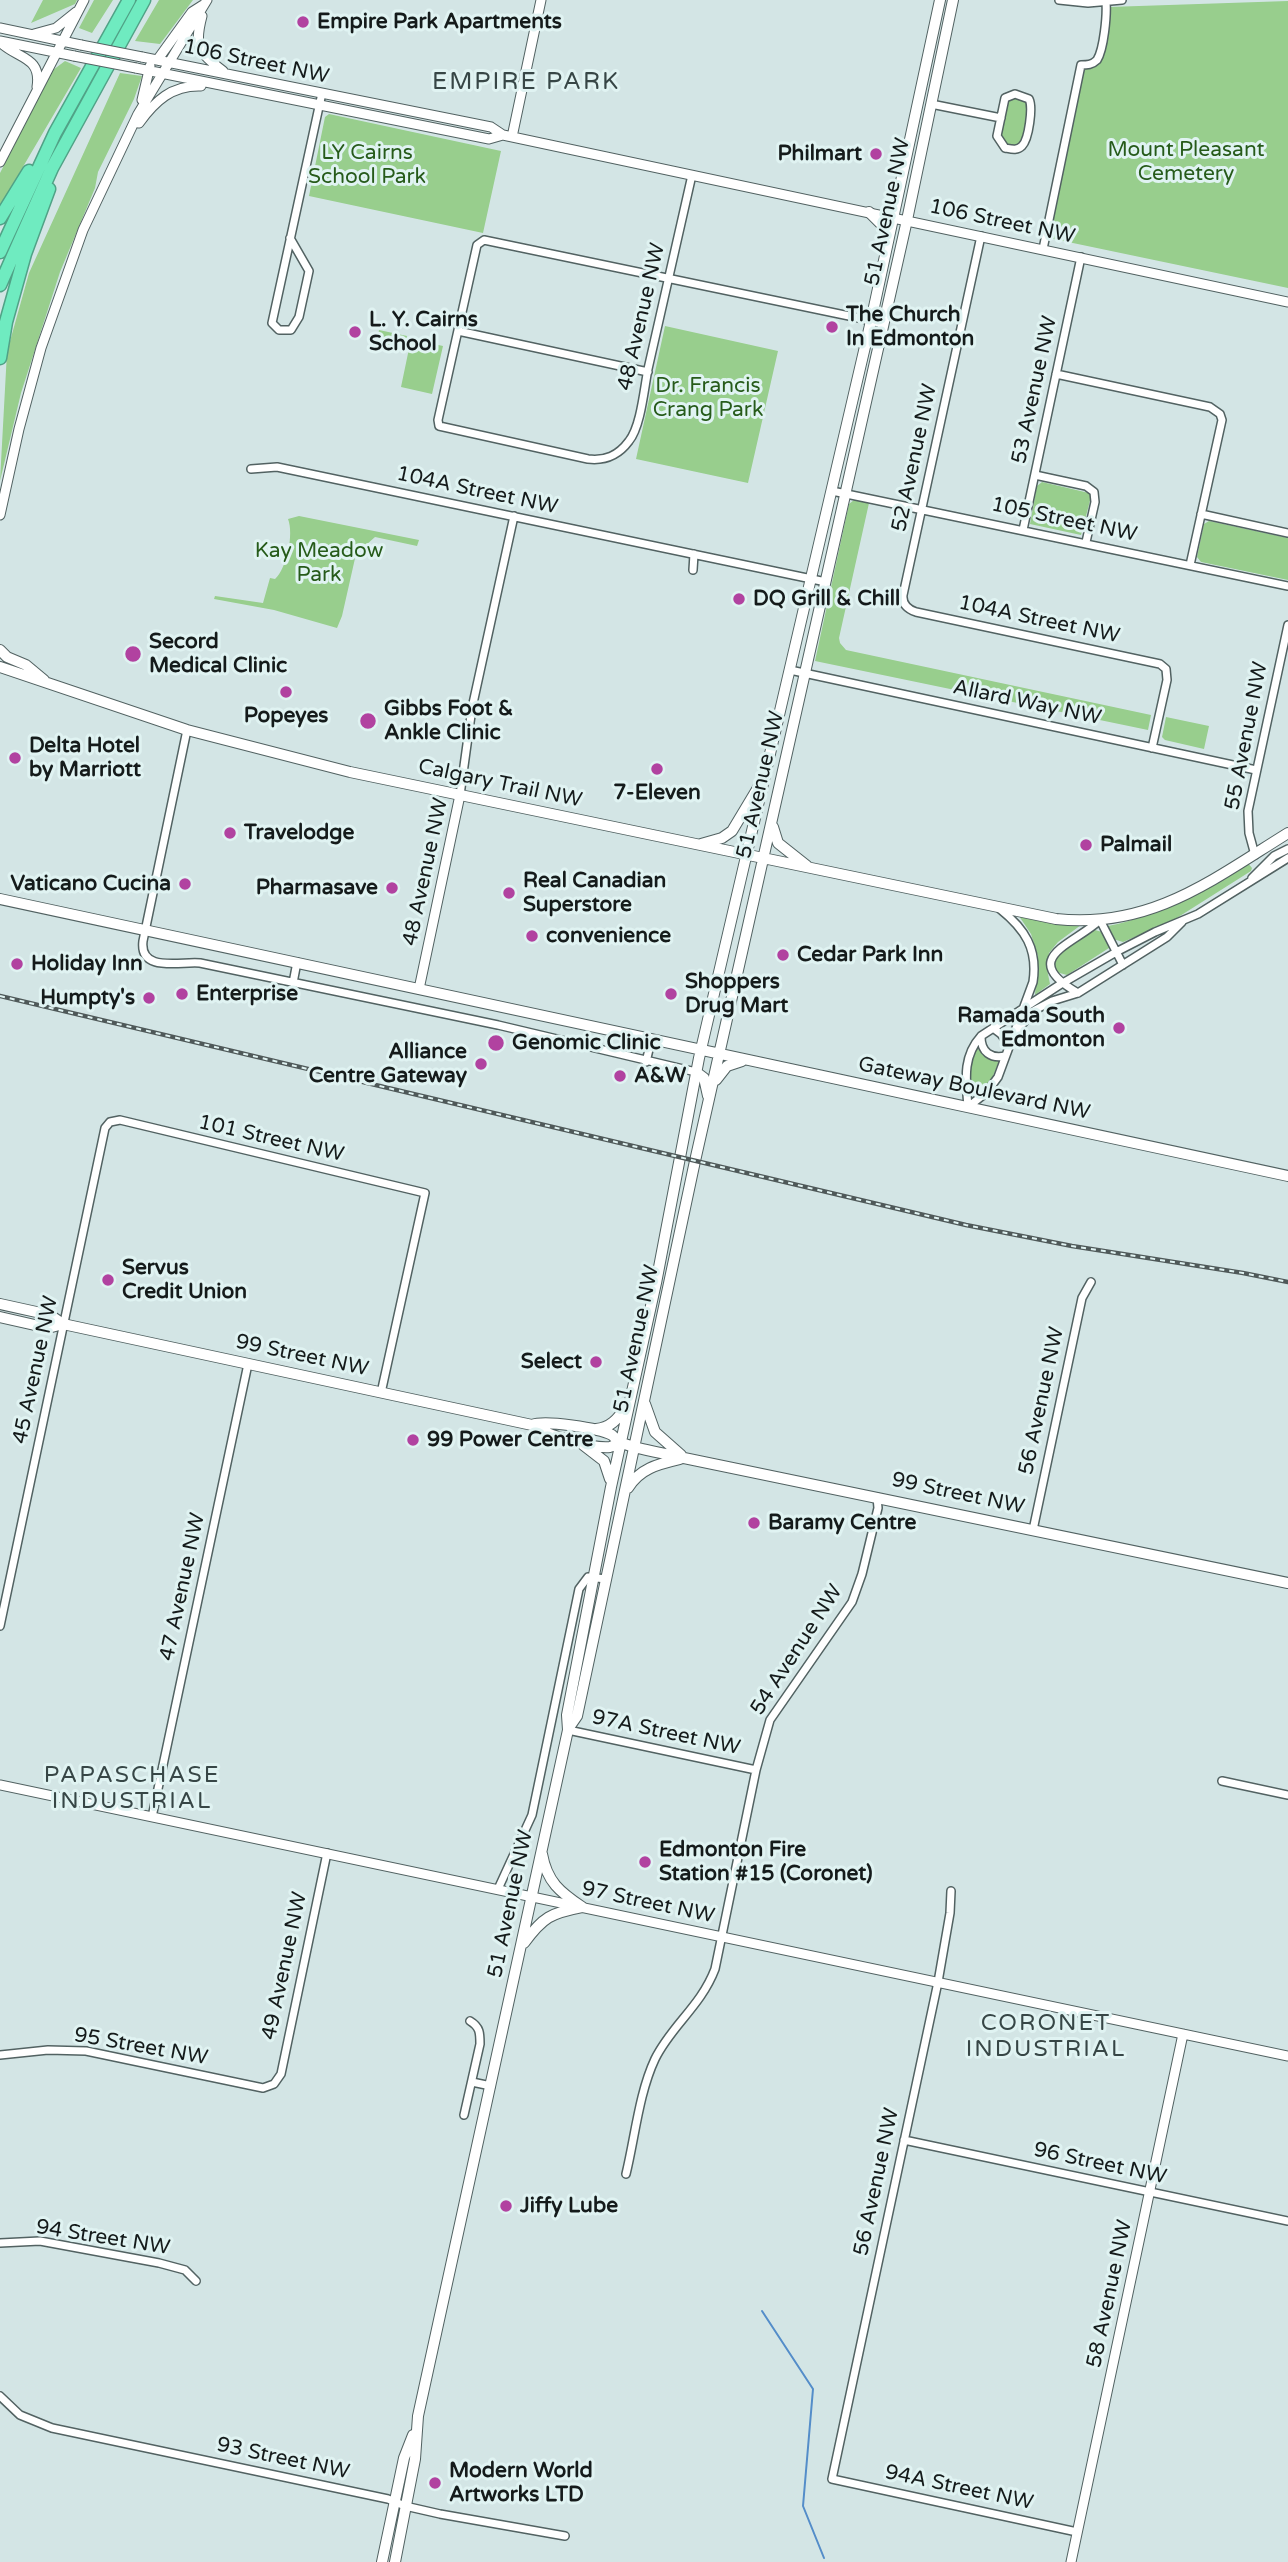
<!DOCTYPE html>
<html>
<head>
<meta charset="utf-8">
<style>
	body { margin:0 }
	canvas { display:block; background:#d3e5e5 }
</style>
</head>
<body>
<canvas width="1288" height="2562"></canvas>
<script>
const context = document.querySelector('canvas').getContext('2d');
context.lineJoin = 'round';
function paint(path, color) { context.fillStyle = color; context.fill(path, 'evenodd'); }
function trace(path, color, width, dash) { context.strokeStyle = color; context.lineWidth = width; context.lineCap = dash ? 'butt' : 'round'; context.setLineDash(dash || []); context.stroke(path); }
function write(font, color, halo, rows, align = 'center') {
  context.font = font + ' "Varela Round",sans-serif'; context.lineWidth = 6; context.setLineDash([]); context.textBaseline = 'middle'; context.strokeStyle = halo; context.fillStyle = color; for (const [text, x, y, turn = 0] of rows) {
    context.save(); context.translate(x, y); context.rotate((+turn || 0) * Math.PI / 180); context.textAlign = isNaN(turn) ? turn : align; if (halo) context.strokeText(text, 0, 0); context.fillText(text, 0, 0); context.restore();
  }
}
paint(new Path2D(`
	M43 0H77L75 4 31 23Z
	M94 0H113L92 33 79 28Z
	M159 0H193L160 44 135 41Z
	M1288 1V288L1049 238 1083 69 1095 64 1109 7Z
	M65 61 81 68 0 206V173L53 70Z
	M120 73 142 76 134 99 98 172 95 188 60 272 21 393 0 481 7 352 29 273Z
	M1015 97 1027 101C1030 114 1026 137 1016 146L1006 145 1001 136 1008 100Z
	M329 114 501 151 483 233 309 196 325 117Z
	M665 326 778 351 748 483 636 459Z
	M379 330 407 336 404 351 376 345Z
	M411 339 443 346 432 394 401 387Z
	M1042 482 1089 493 1091 497 1081 535 1030 524 1037 486Z
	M854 500 869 503 839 638 840 643 846 650 1151 715 1148 730 815 661 849 504Z
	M299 516 419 540 417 546 375 537 356 554 342 616 337 628 274 610 214 599 215 596 263 603 270 578 275 579C287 568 294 534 288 519Z
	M1209 521 1288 538V580L1201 562 1197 557 1204 524Z
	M1166 717 1209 726 1204 749 1165 740 1162 737Z
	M1247 862 1252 868 1251 871 1172 921 1123 942 1113 939 1106 929 1108 926C1160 916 1203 888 1247 862Z
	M1019 916 1081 925 1058 942 1049 953 1047 969 1050 984 1035 995 1038 956 1031 934Z
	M1095 930 1102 932 1111 945 1109 948 1067 975 1056 972 1054 967 1058 954Z
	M976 1048 999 1061 991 1081 981 1091 972 1089C963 1077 970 1060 976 1048Z`), '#98ce8d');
trace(new Path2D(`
	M762 2311 813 2389 803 2506 824 2558`), '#548dc9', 2);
const minor = new Path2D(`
	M1059 0 1088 3 1122 0
	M1015 94 1029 99C1033 107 1029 139 1022 146 1017 151 1011 149 1005 148L997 136 1005 98Z
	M931 104 1001 118
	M692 175C677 239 663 304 648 369 644 389 641 426 629 441 618 456 605 461 588 459L439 426 438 420 477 245 484 240 854 317 883 324
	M981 236 903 595C902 604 907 609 916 612L1160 664 1166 669 1167 680 1152 748
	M290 238 309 271 299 317 291 330H279L272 323 322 93
	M1043 249 1081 65C1087 65 1092 65 1097 60 1104 49 1107 15 1106 2
	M458 331 648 372
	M1056 374 1210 407 1220 414 1222 420 1190 565
	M251 469 277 467 826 582
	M1035 475 1086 486 1094 492 1095 502 1086 542
	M832 491 1288 586
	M1201 514 1288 533
	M1023 530 1081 257
	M693 570 694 554
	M790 670 1256 770
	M187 730 143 941C139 973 181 961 200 963L498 1025 696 1072
	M460 795 472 708 514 516
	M1255 855 1249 833 1248 811 1288 625
	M1252 878 1274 856 1288 849
	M293 983 297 962
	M1078 993C1017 958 1073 945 1100 920L1123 965
	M993 1028 1001 1034 1009 1045
	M1018 1029 1035 1010 1052 1001 1078 993 1167 937 1182 922
	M981 1037C981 1052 991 1059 1005 1056
	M646 1062 651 1041
	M968 1107C966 1081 962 1057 981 1036L1061 984 1118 951 1155 932 1198 914 1288 858
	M968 1107 987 1092 998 1077 1033 982C1038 949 1025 929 1000 909
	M1033 1530 1082 1298 1091 1282
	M0 1626 105 1128 110 1122 120 1120 425 1193 381 1393
	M568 1730 756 1770
	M1222 1781 1288 1795
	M152 1817 248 1364
	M498 1889 532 1815 579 1589 588 1577 606 1579
	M951 1891 950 1913 938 1982 832 2479 1077 2532
	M0 2055 48 2050 86 2051 263 2088 274 2084 281 2074 327 1853
	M472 2082 491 2086
	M464 2115 480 2044C480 2033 480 2027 470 2021
	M904 2140 1288 2221
	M626 2174C635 2137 639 2093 655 2059 671 2026 701 2006 715 1969L756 1770 770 1720 852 1602 862 1574 878 1508 877 1497
	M0 2243 40 2241 159 2263 185 2270 196 2281
	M0 2396 20 2415 52 2428 388 2499 405 2506 440 2514 565 2536`);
const tertiary = new Path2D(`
	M202 16C194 46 198 52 223 71
	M0 28 81 45
	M34 34 56 28 76 12
	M0 41 74 56
	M0 42C17 59 42 56 37 87
	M142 57 491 127 503 135 1288 302
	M158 59 192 12 203 5
	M136 68 489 139 503 135
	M142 100 150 66
	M139 123C155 101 172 85 201 86
	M512 137 541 0
	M0 162 84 0
	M0 515 19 429 41 348 83 230 138 114 207 0
	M419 989 460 795
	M0 1785 1288 2056
	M1071 2562 1183 2034`);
const secondary = new Path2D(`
	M869 212 884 227 888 239
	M0 650 7 657 26 665 44 680
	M0 667 187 730 350 772 1056 919C1151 929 1212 880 1288 833
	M773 827 778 843 807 866
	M701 844 722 838 732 831 759 786
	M0 899 1288 1176
	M696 1072 704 1078 708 1096
	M716 1080 727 1066 742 1061
	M0 1304 50 1315 63 1324 532 1425C546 1435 593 1449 610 1447 614 1446 617 1444 621 1442
	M0 1317 48 1328 63 1324
	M645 1404 655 1432 681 1455
	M532 1425C545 1420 599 1428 612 1435 614 1437 618 1441 620 1442 637 1450 666 1453 684 1458L1288 1583
	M596 1429C610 1428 618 1419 625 1408
	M582 1444 604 1461 610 1479
	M628 1488C640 1468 659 1464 680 1459
	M568 1729 577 1716 695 1161 907 220 953 0
	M542 1854C547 1882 560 1892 582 1907
	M524 1943C543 1917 551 1913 582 1907
	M382 2562 404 2458 413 2435
	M395 2562 415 2459 418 2416 568 1730 567 1715 611 1487 656 1283 699 1058 871 321 940 0`);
const motorway = new Path2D(`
	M0 218 29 171
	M0 252 55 133 129 0
	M0 285 52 168 144 0
	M0 358 6 322 25 254 49 189`);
trace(minor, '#526262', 10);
trace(tertiary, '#526262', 11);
trace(secondary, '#526262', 12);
trace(motorway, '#50a286', 15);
trace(minor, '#fff', 7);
trace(tertiary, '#fff', 9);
trace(secondary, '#fff', 10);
trace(motorway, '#6febc0', 12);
const rail = new Path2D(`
	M0 996 966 1225 1072 1246 1243 1273 1288 1282`);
trace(rail, '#4f5959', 4.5);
trace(rail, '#e0f3f2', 2, [5]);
const tertiaryBridge = new Path2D(`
	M81 45 142 57
	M74 56 136 68`);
trace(tertiaryBridge, '#526262', 11, []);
trace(tertiaryBridge, '#fff', 9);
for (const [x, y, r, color] of [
	[303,22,7,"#b142a0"],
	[876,154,7,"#b142a0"],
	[832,327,7,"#b142a0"],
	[355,332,7,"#b142a0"],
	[739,599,7,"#b142a0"],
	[133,654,9,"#b142a0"],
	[286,692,7,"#b142a0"],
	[368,721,9,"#b142a0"],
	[15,758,7,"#b142a0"],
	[657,769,7,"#b142a0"],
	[230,833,7,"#b142a0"],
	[1086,845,7,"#b142a0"],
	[185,884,7,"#b142a0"],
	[392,888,7,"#b142a0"],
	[509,893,7,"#b142a0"],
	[532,936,7,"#b142a0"],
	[783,955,7,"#b142a0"],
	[17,964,7,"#b142a0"],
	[182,994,7,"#b142a0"],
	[671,994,7,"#b142a0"],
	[149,998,7,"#b142a0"],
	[1119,1028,7,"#b142a0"],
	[496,1043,9,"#b142a0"],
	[481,1064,7,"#b142a0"],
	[620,1076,7,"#b142a0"],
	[108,1280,7,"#b142a0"],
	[596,1362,7,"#b142a0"],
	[413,1440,7,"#b142a0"],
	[754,1523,7,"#b142a0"],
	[645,1862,7,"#b142a0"],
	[506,2206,7,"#b142a0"],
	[435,2483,7,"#b142a0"]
]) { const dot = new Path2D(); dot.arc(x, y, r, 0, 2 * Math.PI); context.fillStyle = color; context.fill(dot); trace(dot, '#e0f3f2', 2.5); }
write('bold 21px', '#151b1b', '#e0f3f2', [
	["Empire Park Apartments",317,22],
	["Philmart",862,154,"right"],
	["The Church",846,315],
	["In Edmonton",846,339],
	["L. Y. Cairns",369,320],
	["School",369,344],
	["DQ Grill & Chill",753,599],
	["Secord",149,642],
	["Medical Clinic",149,666],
	["Gibbs Foot &",384,709],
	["Ankle Clinic",384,733],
	["Popeyes",286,716,"center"],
	["Delta Hotel",29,746],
	["by Marriott",29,770],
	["7-Eleven",657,793,"center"],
	["Travelodge",244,833],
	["Palmail",1100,845],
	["Real Canadian",523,881],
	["Superstore",523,905],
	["Vaticano Cucina",171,884,"right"],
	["Pharmasave",378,888,"right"],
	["convenience",546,936],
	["Cedar Park Inn",797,955],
	["Holiday Inn",31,964],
	["Shoppers",685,982],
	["Drug Mart",685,1006],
	["Enterprise",196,994],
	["Humpty's",135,998,"right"],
	["Ramada South",1105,1016,"right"],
	["Edmonton",1105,1040,"right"],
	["Genomic Clinic",512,1043],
	["Alliance",467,1052,"right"],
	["Centre Gateway",467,1076,"right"],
	["A&W",634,1076],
	["Servus",122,1268],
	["Credit Union",122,1292],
	["Select",582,1362,"right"],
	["99 Power Centre",427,1440],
	["Baramy Centre",768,1523],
	["Edmonton Fire",659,1850],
	["Station #15 (Coronet)",659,1874],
	["Jiffy Lube",520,2206],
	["Modern World",449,2471],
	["Artworks LTD",449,2495]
], 'left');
write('21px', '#151b1b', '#e0f3f2', [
	["106 Street NW",256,62,12],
	["51 Avenue NW",888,212,-78],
	["106 Street NW",1002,222,12],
	["48 Avenue NW",642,317,-77],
	["53 Avenue NW",1035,390,-78],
	["52 Avenue NW",915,458,-78],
	["104A Street NW",477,491,12],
	["105 Street NW",1064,520,12],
	["104A Street NW",1039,620,12],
	["Allard Way NW",1027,703,12],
	["55 Avenue NW",1247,736,-79],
	["Calgary Trail NW",500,784,12],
	["51 Avenue NW",761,785,-77],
	["48 Avenue NW",426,872,-78],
	["Gateway Boulevard NW",974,1089,12],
	["101 Street NW",271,1139,13],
	["51 Avenue NW",637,1339,-78],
	["99 Street NW",302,1356,12],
	["45 Avenue NW",36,1370,-78],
	["56 Avenue NW",1042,1401,-78],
	["99 Street NW",958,1494,12],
	["47 Avenue NW",183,1587,-78],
	["54 Avenue NW",797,1650,-57],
	["97A Street NW",666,1733,12],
	["97 Street NW",648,1903,12],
	["51 Avenue NW",511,1904,-78],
	["49 Avenue NW",285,1966,-78],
	["95 Street NW",141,2047,10],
	["96 Street NW",1100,2164,12],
	["56 Avenue NW",877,2182,-78],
	["94 Street NW",103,2238,9],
	["58 Avenue NW",1110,2294,-78],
	["93 Street NW",283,2459,12],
	["94A Street NW",959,2488,12]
]);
write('21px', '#265b1a', '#e0f3f2', [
	["Mount Pleasant",1186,150],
	["Cemetery",1186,174],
	["LY Cairns",367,153],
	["School Park",367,177],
	["Dr. Francis",708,386],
	["Crang Park",708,410],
	["Kay Meadow",319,551],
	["Park",319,575]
]);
context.letterSpacing = '2px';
write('23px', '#374646', '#e0f3f2', [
	["PAPASCHASE",132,1776],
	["INDUSTRIAL",132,1802],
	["CORONET",1046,2024],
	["INDUSTRIAL",1046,2050]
]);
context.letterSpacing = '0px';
context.letterSpacing = '2px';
write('24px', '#374646', '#e0f3f2', [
	["EMPIRE PARK",526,83]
]);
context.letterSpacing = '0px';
</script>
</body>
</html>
